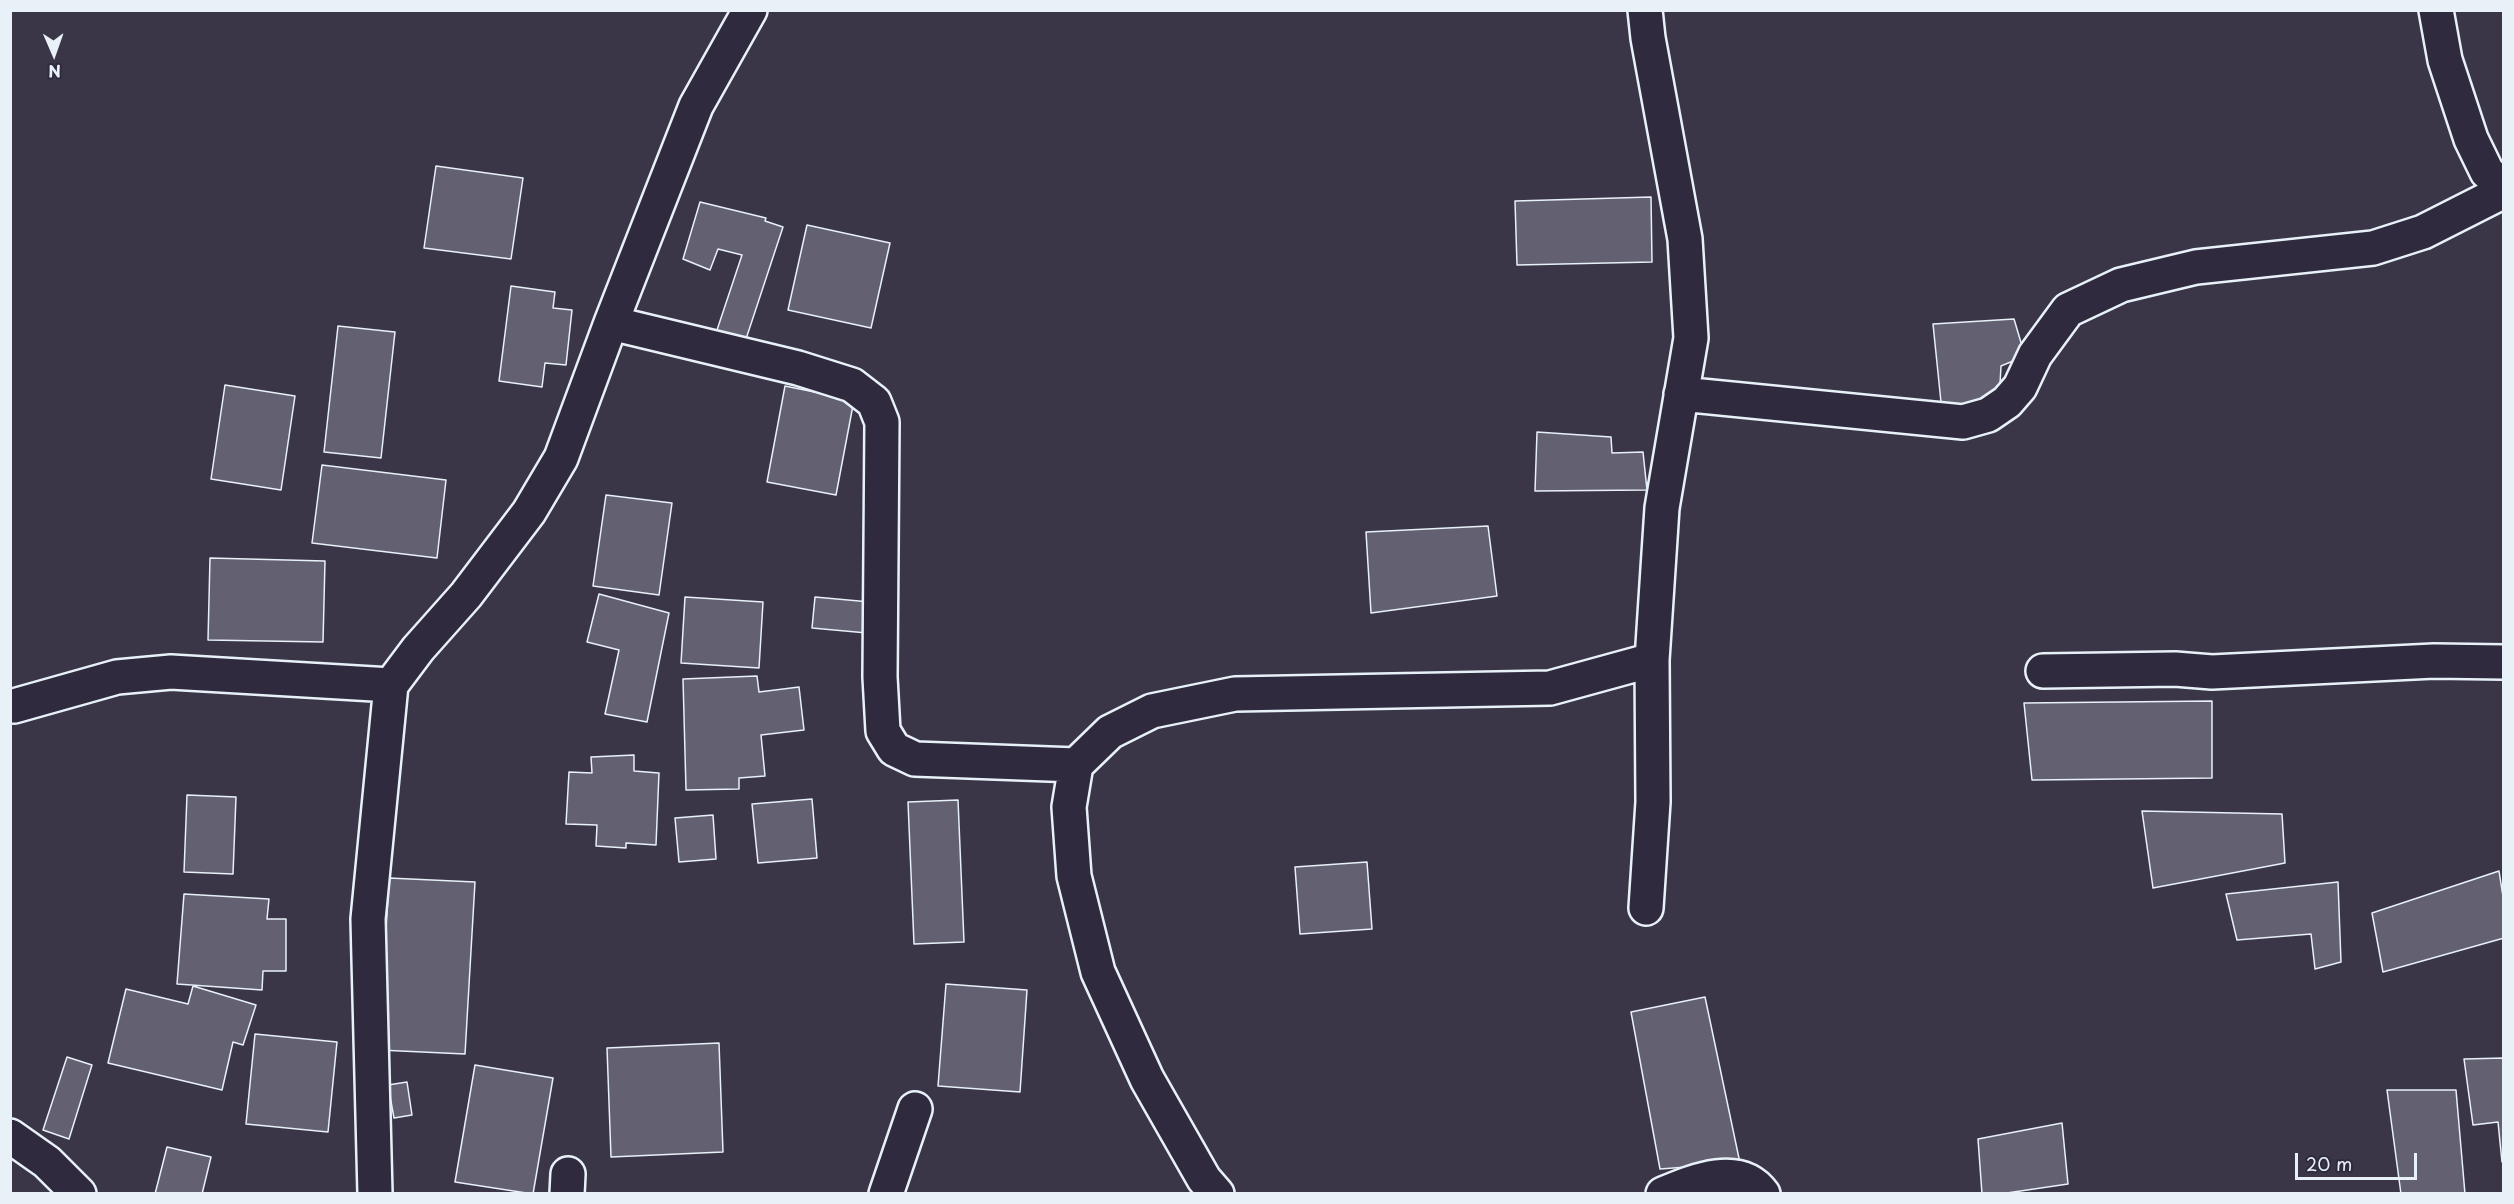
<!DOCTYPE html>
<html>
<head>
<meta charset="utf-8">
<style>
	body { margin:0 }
	#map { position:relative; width:2514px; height:1204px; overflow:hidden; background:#3a3648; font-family:"Playpen Sans",sans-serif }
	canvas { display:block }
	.frame { position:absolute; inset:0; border:12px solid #e8f1f8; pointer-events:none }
	.north { position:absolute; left:24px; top:24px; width:60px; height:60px; -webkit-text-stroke:4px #2f2a3d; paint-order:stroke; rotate:178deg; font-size:16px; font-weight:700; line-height:24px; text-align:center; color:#e8f1f8 }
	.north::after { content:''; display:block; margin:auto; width:21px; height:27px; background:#e8f1f8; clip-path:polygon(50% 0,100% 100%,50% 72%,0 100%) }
	.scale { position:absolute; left:2295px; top:1153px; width:122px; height:27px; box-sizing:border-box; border:3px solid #e8f1f8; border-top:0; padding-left:8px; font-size:18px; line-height:21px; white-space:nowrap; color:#e8f1f8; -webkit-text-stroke:4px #2f2a3d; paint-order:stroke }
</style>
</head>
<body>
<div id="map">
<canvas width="2514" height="1204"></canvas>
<div class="frame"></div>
<div class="north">N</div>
<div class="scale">20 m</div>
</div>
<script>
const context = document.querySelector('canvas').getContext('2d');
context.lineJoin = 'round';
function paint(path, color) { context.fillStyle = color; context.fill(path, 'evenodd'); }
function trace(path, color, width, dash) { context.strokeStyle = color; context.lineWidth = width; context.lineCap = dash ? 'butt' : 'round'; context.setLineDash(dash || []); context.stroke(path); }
const building = new Path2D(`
	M436 166 523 178 511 259 424 248Z
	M1651 197 1652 262 1517 265 1515 201Z
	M700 202 766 218 765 221 783 227 745 342 716 333 742 255 718 249 710 270 683 259Z
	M807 225 890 243 871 328 788 310Z
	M511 286 555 292 553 308 572 310 566 365 545 363 542 387 499 381Z
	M2014 319 2025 356 2001 366 1999 402 1942 412 1933 324Z
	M338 326 395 332 381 458 324 452Z
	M225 385 295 396 281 490 211 479Z
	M785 386 854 400 836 495 767 482Z
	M1537 432 1611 437 1612 453 1643 452 1647 490 1535 491Z
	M322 465 446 480 437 558 312 543Z
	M606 495 672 503 659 595 593 586Z
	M1488 526 1497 596 1371 613 1366 532Z
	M210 558 325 561 323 642 208 640Z
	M599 594 669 613 647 722 605 714 619 650 587 642Z
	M685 597 763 602 759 668 681 663Z
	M815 597 870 602 867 633 812 628Z
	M757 676 759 692 799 687 804 730 761 735 765 776 739 778V789L686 790 683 679Z
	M2212 701V778L2032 780 2024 703Z
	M634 755V771L659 773 656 845 626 843V848L596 846 597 825 566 824 569 772 592 773 591 757Z
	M187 795 236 797 233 874 184 872Z
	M812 799 817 858 758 863 752 804Z
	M958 800 964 942 914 944 908 802Z
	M2142 811 2282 814 2285 863 2153 888Z
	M713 815 716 859 679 862 675 818Z
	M1367 862 1372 929 1300 934 1295 867Z
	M2499 871 2504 903V938L2383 972 2372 913Z
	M389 878 475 882 465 1054 379 1050Z
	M2338 882 2341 962 2315 969 2311 934 2237 940 2226 894Z
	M184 894 269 899 267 919H286V971H263L262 990 177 984Z
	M946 984 1027 990 1020 1092 938 1086Z
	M193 986 256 1005 243 1045 233 1042 222 1090 108 1063 126 989 188 1004Z
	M1705 997 1740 1163 1660 1169 1631 1012Z
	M255 1034 337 1042 328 1132 246 1124Z
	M719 1043 723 1152 611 1157 607 1048Z
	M67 1057 92 1065 69 1139 43 1130Z
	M2504 1058V1161L2502 1162 2498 1122 2473 1125 2464 1059Z
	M475 1065 553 1078 533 1194 455 1182Z
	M407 1082 412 1115 394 1118 388 1085Z
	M2387 1090H2456L2465 1194H2401Z
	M2062 1123 2068 1184 2000 1194H1982L1978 1139Z
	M167 1147 211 1157 202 1194H155Z`);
paint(building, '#636171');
trace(building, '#e8f1f8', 1.5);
const minor = new Path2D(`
	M1645 10 1648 38 1685 239 1691 338 1662 508 1652 660 1653 802 1646 908
	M2436 10 2445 60 2471 139 2487 172 2504 187
	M611 323 798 368 852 385 874 402 882 422 880 677 883 731 894 749 915 759 1076 765
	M1681 394 1963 422 1988 415 2007 402 2020 387 2035 355 2068 310 2121 285 2196 267 2373 248 2423 232 2504 191
	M2043 671 2175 669 2212 672 2434 661 2504 662
	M14 706 117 677 171 672 391 685
	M10 1136 47 1162 79 1194
	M375 1194 368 919 391 685 418 649 466 595 529 512 561 458 611 323 696 106 750 10
	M567 1194 568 1174
	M886 1194 915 1109
	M1217 1194 1204 1179 1147 1079 1098 972 1074 876 1069 807 1076 765 1110 732 1152 711 1235 694 1550 688 1652 660
	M1663 1194C1692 1182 1739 1161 1763 1194`);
trace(minor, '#e8f1f8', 38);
trace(minor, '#2f2a3d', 33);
</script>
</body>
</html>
